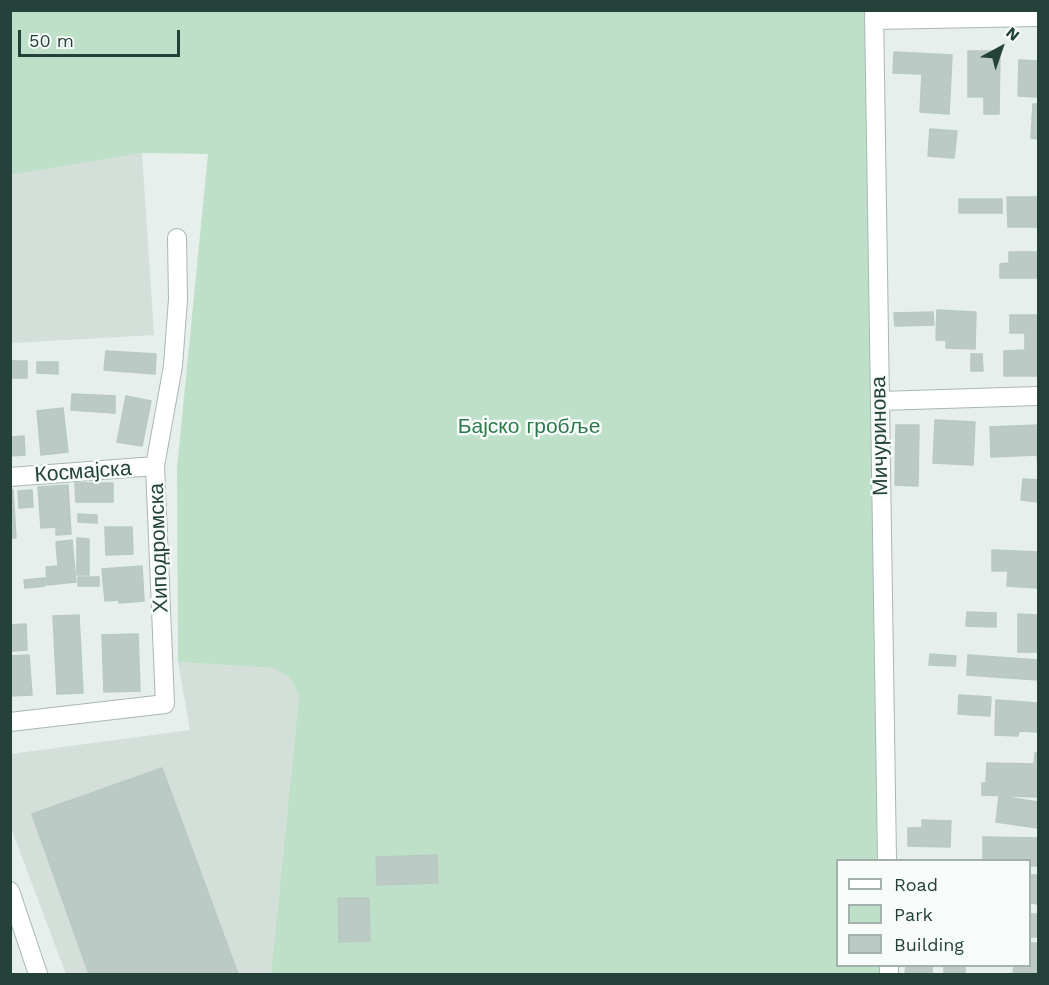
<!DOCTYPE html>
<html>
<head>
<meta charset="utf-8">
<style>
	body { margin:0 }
	#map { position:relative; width:1049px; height:985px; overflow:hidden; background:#e6efeb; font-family:"Work Sans",sans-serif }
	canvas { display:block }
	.frame { position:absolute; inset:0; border:12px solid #24423a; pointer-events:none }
	.legend { position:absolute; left:836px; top:859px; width:195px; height:108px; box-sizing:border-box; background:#f7fbf9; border:2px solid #a3b1ad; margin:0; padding:8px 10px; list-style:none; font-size:18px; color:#24423a }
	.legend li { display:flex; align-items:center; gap:12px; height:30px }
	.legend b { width:30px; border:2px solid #a3b1ad }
	.north { position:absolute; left:971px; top:18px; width:60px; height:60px; -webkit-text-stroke:4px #f7fbf9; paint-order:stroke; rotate:40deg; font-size:16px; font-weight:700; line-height:24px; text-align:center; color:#24423a }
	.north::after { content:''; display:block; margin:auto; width:21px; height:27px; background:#24423a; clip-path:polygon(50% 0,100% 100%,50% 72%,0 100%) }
	.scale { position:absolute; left:18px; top:30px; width:162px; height:27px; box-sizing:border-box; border:3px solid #24423a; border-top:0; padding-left:8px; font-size:18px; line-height:21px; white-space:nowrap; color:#24423a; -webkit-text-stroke:4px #f7fbf9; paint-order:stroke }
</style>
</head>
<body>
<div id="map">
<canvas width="1049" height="985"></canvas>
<div class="frame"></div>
<ul class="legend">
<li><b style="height:8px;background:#fff"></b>Road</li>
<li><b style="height:16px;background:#bfe0c8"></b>Park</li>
<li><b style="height:16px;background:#bbcac4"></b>Building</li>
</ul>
<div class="north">N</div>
<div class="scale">50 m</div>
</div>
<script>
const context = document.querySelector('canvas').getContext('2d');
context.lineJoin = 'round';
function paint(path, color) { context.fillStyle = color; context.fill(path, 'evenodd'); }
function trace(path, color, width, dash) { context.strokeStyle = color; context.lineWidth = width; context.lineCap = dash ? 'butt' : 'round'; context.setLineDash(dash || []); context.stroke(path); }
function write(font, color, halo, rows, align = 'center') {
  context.font = font + ' "Work Sans",sans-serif'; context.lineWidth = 5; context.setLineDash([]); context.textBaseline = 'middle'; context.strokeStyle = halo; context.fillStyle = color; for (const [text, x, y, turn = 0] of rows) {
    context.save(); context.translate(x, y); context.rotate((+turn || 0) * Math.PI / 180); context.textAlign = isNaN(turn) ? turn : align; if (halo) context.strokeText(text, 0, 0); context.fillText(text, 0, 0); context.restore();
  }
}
paint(new Path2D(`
	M142 153 154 335 11 343V175Z
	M178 662 274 668 289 677 299 695 271 974H66L11 828V754L190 730Z`), '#d4dfda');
paint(new Path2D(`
	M11 11H867L884 860H838V966H886V974H271L299 695 289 677 273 668 178 662 177 468 208 154 142 153 11 175Z`), '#bfe0c8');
const building = new Path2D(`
	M968 51H1000L999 114H984V97H968Z
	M894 52 952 55 949 114 920 112 922 74 893 73Z
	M1019 60 1038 61V97L1018 96Z
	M1033 104H1038V139L1031 138Z
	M930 129 957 131 954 158 928 156Z
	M1007 197H1038V227H1008Z
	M959 199H1002V213H959Z
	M1009 252H1038V278H1000V264L1009 263Z
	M937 310 976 312 975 349 946 348V340H936Z
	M933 312 934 325 895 326 894 313Z
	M1010 315H1038V376H1004V351L1025 350V333H1010Z
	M106 351 156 354 155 374 104 370Z
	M971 354H982L983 371H971Z
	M10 361H27V378H10Z
	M37 362H58V374L37 373Z
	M72 394 115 396V413L71 410Z
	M126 396 151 401 142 446 117 442Z
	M63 408 68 452 41 455 37 411Z
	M935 420 975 422 973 465 933 463Z
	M896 425H919L918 486 895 485Z
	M1038 425V471L1037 455 991 457 990 427Z
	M24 436 25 455 10 456V437Z
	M1023 479 1038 480V502L1021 500Z
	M75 483H113V502H76Z
	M68 485 71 534 56 535V527L41 528 38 487Z
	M10 490H13L16 538H10Z
	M32 490 33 507 19 508 18 491Z
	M78 514 97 515V523L78 522Z
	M105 527H132L133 554 106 555Z
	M77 538 89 539V575H77Z
	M72 540 76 582 47 585 46 567 58 566 56 542Z
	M992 550 1038 552V588L1007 586 1008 571H992Z
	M142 566 144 601 119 603V600L105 601 102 569Z
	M78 577H99V586H78Z
	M45 578V586L25 588 24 580Z
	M967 612 996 613V627L966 626Z
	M1018 614 1038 615V652H1018Z
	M79 615 83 693 57 694 53 616Z
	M26 624 27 650 11 651 10 625Z
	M138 634 140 691 104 692 102 635Z
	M930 654 956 656 955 666 929 665Z
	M29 655 32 695 10 696V656Z
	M968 655 1038 660V680L967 675Z
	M959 695 991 697 990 716 958 714Z
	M996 700 1038 703V732L1019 731 1018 736 995 735Z
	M1035 753H1038V797L982 795V783H986L987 763 1034 764Z
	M162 768 238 974H89L32 814Z
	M999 796 1038 802V828L996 822Z
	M922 820 951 821 950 847 908 846V828H922Z
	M983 837 1038 838V866H1030V860H983Z
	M437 855 438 883 377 885 376 857Z
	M1030 875H1038V904L1030 903Z
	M338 898H369L370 941 339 942Z
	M1030 914H1038V937H1030Z
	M1030 943H1038V974H1013L1014 966H1030Z
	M906 966H932V974H905Z
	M944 966H965V974H944Z`);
paint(building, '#bbcac4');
trace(building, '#b8c9c2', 1.5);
const minor = new Path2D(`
	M874 10 887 860
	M874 20 1038 17
	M880 401 1038 396
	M10 477 155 466
	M10 722 165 704 155 466 173 366 178 299 177 238
	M10 891 38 974
	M889 966V974`);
trace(minor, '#a8b8b2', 20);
trace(minor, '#fff', 18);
write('21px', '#2d7a4b', '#f7fbf9', [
	["Бајско гробље",529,427]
]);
write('21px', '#24423a', '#f7fbf9', [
	["Мичуринова",880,436,-91],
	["Космајска",83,472,-4],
	["Хиподромска",159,548,-92]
]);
</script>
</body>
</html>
